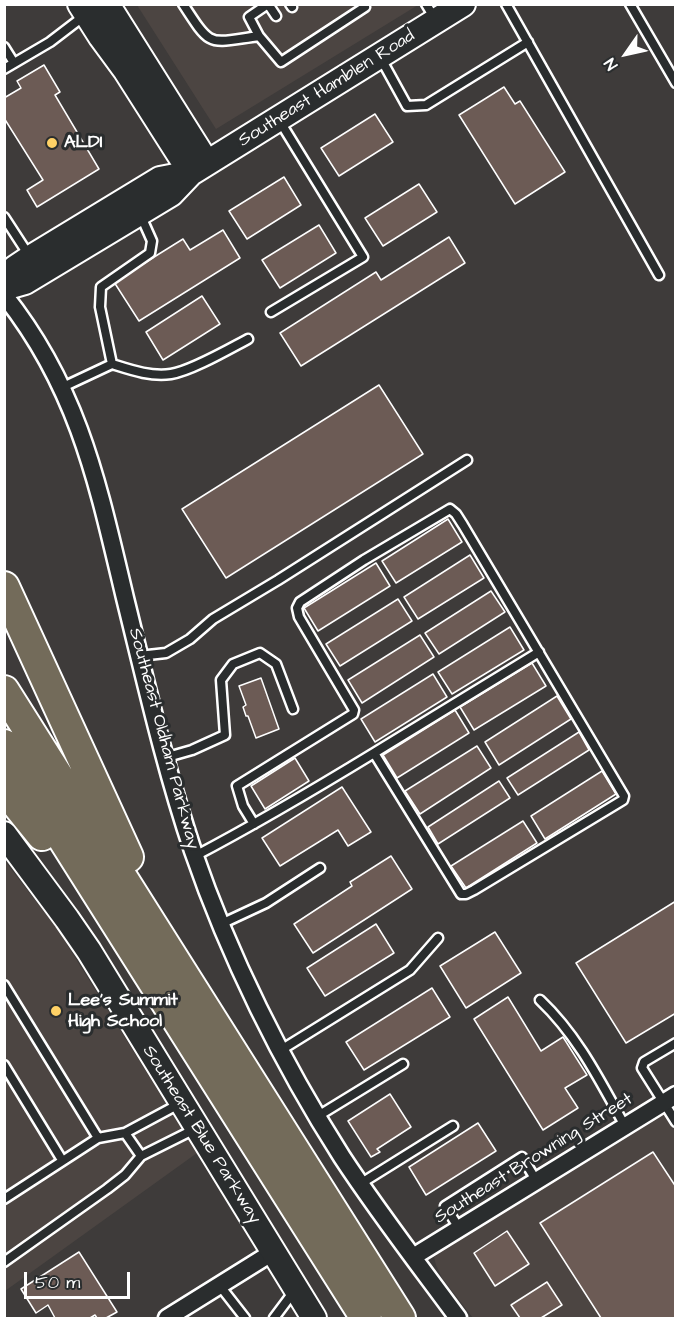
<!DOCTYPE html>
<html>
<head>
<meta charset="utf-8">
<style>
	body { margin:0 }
	#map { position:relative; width:680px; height:1323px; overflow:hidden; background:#3e3b3a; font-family:"Architects Daughter",sans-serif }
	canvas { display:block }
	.frame { position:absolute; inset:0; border:6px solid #fff; pointer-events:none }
	.north { position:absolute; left:596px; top:24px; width:60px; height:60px; -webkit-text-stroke:4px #2a2d2e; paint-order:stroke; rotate:236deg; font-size:16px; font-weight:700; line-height:24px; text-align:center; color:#fff }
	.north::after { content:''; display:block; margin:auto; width:21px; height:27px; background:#fff; clip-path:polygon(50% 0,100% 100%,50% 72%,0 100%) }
	.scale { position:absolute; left:24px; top:1272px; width:106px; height:27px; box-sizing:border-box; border:3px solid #fff; border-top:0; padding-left:8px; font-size:18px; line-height:21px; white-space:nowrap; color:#fff; -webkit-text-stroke:4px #2a2d2e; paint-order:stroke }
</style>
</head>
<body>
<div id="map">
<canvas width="680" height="1323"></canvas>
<div class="frame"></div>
<div class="north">N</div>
<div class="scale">50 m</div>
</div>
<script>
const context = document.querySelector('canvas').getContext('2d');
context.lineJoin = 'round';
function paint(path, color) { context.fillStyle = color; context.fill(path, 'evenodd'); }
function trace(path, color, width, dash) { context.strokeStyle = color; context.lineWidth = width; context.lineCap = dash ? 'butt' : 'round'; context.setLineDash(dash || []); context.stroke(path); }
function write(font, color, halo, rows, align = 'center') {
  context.font = font + ' "Architects Daughter",sans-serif'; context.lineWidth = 6; context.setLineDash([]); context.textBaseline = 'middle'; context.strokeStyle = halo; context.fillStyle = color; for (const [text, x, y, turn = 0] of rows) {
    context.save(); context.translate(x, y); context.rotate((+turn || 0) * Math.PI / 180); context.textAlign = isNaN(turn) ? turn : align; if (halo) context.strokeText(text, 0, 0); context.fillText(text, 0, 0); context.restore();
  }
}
paint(new Path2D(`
	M137 5H418L216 129Z
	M4 860 56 927 197 1153 5 1291Z
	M675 1106V1318H473L442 1278 436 1265 434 1257 441 1250Z`), '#4c4542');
const building = new Path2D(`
	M44 65 60 92 55 95 99 169 37 207 27 190 43 180 4 118V98L21 88 17 81Z
	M504 87 515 104 520 101 565 172 515 204 459 115Z
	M375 114 393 142 339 176 321 148Z
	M284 177 301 205 247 239 229 211Z
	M419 184 437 212 383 246 365 218Z
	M319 225 336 253 280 288 262 260Z
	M223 230 240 258 139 321 114 282 183 239 190 250Z
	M449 237 465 263 301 366 280 333 376 272 381 280Z
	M202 296 220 324 163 360 146 332Z
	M379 385 423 454 226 578 182 509Z
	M448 519 462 542 396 583 382 561Z
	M470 555 484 578 418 619 404 597Z
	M376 563 390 586 318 631 304 608Z
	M491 591 505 612 439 654 425 633Z
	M398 599 412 621 340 666 326 644Z
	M510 627 524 650 452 694 438 672Z
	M420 635 434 657 362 703 348 680Z
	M532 663 546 686 474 730 460 707Z
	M433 674 447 697 375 742 361 719Z
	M261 678 279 729 256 738 248 716H246L243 707 246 705 239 686Z
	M557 696 571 719 499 765 485 742Z
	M455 710 469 733 397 778 383 755Z
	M579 732 589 750 518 795 507 778Z
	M477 746 491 768 420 814 405 791Z
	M295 758 309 781 265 809 251 786Z
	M602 771 616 794 545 839 531 816Z
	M499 781 510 798 438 844 428 827Z
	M342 787 371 832 348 846 338 830 280 866 262 838Z
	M523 821 537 843 466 888 451 866Z
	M391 856 412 889 313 953 294 924 352 886 350 882Z
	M676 901V1013L626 1043 576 963Z
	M376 924 394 953 325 996 307 968Z
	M495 932 521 973 466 1008 440 966Z
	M432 988 450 1017 364 1070 346 1042Z
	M508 997 541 1051 563 1037 587 1075 565 1088 578 1108 543 1130 474 1019Z
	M390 1094 411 1127 377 1149 380 1152 371 1157 348 1121Z
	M478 1123 496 1151 426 1195 409 1167Z
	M653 1152 676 1187V1318H601L540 1223Z
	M507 1231 529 1264 495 1286 474 1253Z
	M79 1252 117 1312 106 1318H97L95 1315 90 1318H55L48 1305 36 1313 21 1289Z
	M547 1282 562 1305 541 1318H520L511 1305Z`);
paint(building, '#6c5b55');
trace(building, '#fff', 1.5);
const lane = new Path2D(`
	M183 4C212 49 208 43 259 36L281 62 365 7 363 4
	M268 4 276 16
	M290 4 292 7
	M426 4 435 19
	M506 4 659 275
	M630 4 676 83
	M259 36 249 17 268 4
	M4 47 14 63
	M380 57 407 106 426 105 528 42
	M4 69 50 42 84 16
	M4 217 30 257
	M271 312 363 257 279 120
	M112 364C131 370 151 377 171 374 191 371 229 349 248 339
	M63 387 112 364 100 307 101 287 150 253 152 241 140 214
	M139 656 166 653 190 639 213 619 278 580 467 460
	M374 753 539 652
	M164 758 192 750 225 735 221 680 233 664 260 653 276 664 293 709
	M195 856C256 824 315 789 374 753L461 894H466L474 890 623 800 624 796 463 525 456 514 450 509 364 560 300 602 297 608 299 617 354 710 353 714 237 786 243 806 254 824
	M221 924 266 903 320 868
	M4 985 98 1138
	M540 1000C578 1036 600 1081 625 1126
	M676 1043 644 1062 642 1068 676 1122
	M281 1050 410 970 438 938
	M4 1065 62 1160
	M318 1116 403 1064
	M125 1133 141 1156
	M360 1184 453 1126
	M4 1199 98 1138 125 1133 179 1104
	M459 1228 445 1206 522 1157 536 1180
	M4 1262 107 1189 125 1175 141 1156 197 1128
	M220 1286 245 1318
	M274 1318 295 1290`);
const street = new Path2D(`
	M4 295C79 389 98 485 125 598 146 683 165 768 193 851 229 956 282 1063 342 1157 378 1212 419 1265 458 1318
	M413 1257 676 1095
	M167 1318 273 1252`);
const secondary = new Path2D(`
	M80 4 101 37 126 71 191 173 463 4
	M107 4 207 163
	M4 283 15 268 30 258 160 179 191 173 171 194 25 282 4 288
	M4 834 67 919 89 951 314 1318`);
const highway = new Path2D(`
	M4 587 128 857
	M4 691 400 1318
	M4 745 366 1318
	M4 788 42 835`);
trace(lane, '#fff', 13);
trace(street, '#fff', 21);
trace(secondary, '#fff', 28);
trace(highway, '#fff', 34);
trace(lane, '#2a2d2e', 8);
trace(street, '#2a2d2e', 16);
trace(secondary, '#2a2d2e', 24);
trace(highway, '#736b5a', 30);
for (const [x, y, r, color] of [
	[52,143,6,"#ffd166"],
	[56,1011,6,"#ffd166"]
]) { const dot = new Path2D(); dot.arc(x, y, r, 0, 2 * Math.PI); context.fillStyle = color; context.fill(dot); trace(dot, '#2a2d2e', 2); }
write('18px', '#fff', '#2a2d2e', [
	["Southeast Hamblen Road",327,89,-32],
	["Southeast Oldham Parkway",163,739,75],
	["Southeast Blue Parkway",201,1135,58],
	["Southeast Browning Street",534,1159,-32]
]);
write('bold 18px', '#fff', '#2a2d2e', [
	["ALDI",64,143],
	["Lee's Summit",68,1001],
	["High School",68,1022]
], 'left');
</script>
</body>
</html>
